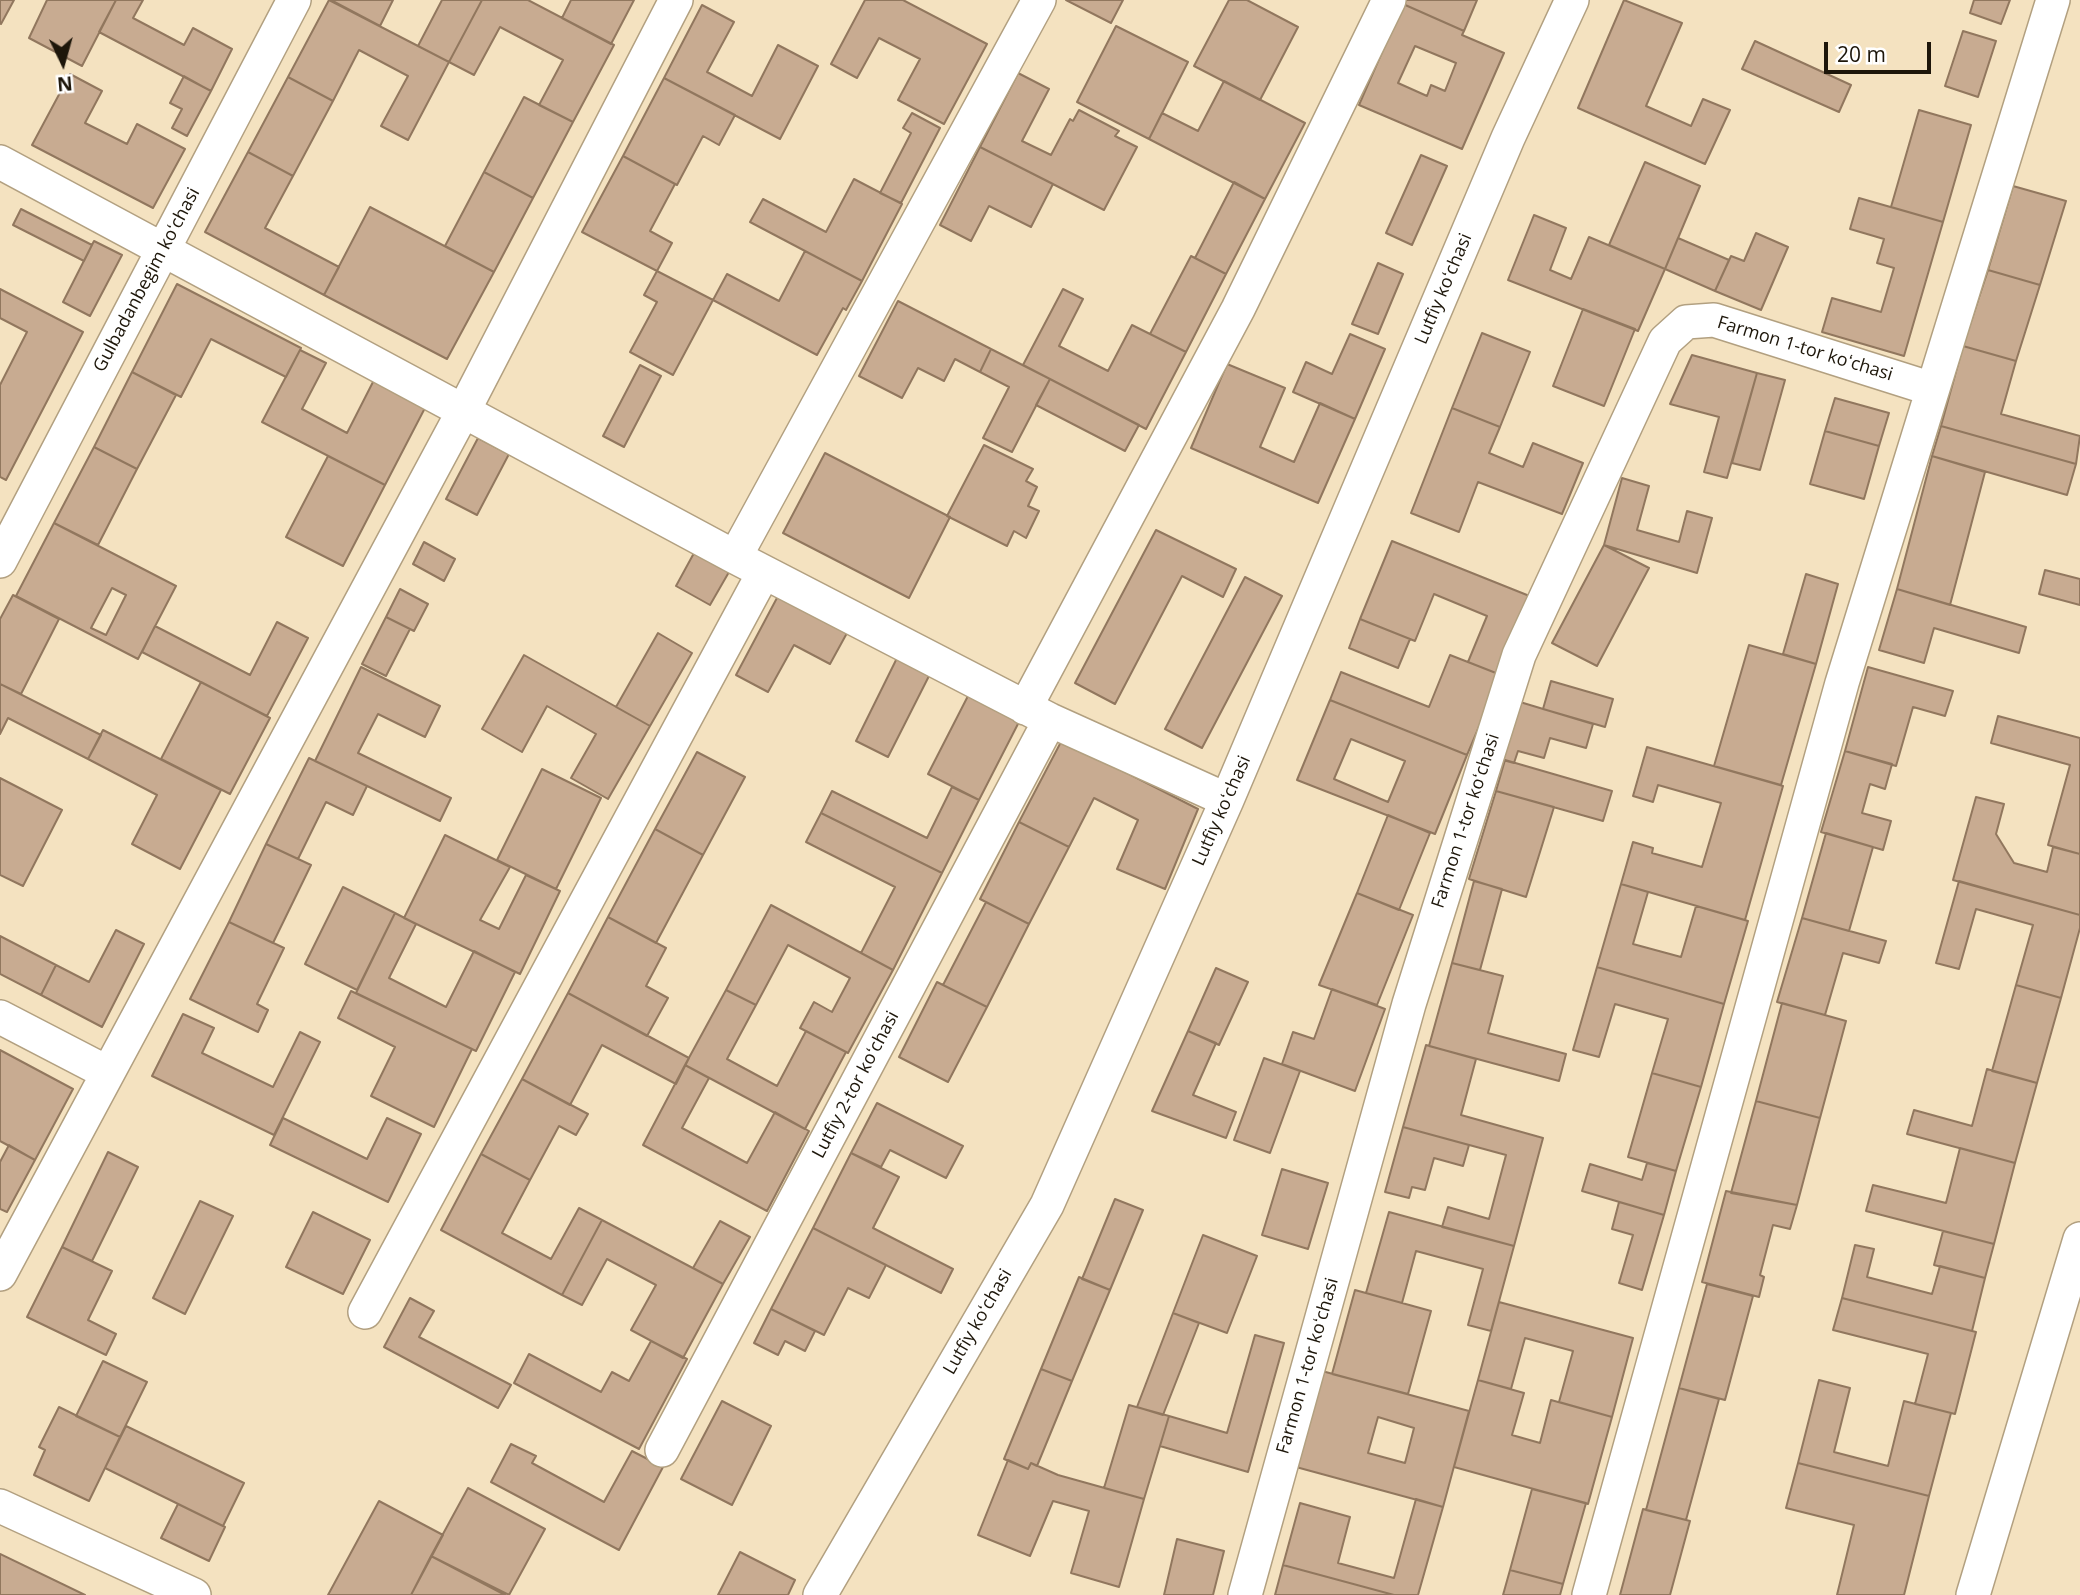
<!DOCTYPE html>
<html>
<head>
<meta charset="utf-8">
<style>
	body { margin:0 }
	#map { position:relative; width:2080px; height:1595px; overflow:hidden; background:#f4e2c0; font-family:"Open Sans",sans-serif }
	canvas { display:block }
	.north { position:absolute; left:28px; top:28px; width:70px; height:70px; -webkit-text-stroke:5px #fff; paint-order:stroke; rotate:175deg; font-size:19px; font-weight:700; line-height:28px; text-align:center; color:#1d160a }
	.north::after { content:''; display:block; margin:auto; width:24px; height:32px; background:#1d160a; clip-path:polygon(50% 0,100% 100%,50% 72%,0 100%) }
	.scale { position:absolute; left:1824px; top:42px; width:107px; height:32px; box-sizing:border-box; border:4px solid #1d160a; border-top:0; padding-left:9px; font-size:21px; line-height:24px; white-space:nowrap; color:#1d160a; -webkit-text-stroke:5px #fff; paint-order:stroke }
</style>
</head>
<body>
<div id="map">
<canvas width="2080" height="1595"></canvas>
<div class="north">N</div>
<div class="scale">20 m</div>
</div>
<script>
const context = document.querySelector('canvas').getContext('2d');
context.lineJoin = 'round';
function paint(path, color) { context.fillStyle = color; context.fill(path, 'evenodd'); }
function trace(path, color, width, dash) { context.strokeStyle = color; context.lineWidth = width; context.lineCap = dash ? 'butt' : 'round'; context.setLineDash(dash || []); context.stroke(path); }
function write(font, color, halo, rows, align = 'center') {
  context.font = font + ' "Open Sans",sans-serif'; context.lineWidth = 5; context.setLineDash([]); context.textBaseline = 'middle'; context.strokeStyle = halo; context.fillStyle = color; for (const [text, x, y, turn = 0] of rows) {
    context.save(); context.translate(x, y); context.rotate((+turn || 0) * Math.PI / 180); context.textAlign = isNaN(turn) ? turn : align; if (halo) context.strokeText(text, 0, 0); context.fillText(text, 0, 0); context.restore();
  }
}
const building = new Path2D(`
	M0 0H14L1 24 0 23Z
	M47 0H116L82 66 29 38Z
	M116 0H143L133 18 184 45 193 28 232 49 211 91 99 32Z
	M329 0 449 62 408 140 381 126 408 76 359 50 333 101 288 77Z
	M331 0H393L380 26Z
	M442 0H482L449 62 418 46Z
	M482 0H528L614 45 573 122 539 105 563 60 500 27 474 75 449 62Z
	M571 0H634L611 44 562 18Z
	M865 0H903L987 44 944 124 898 100 920 59 879 38 857 78 831 64Z
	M1066 0H1123L1111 23Z
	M1229 0H1247L1298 27 1260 100 1194 66Z
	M1404 0H1477L1464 31 1403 4Z
	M1624 0 1682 23 1646 106 1691 126 1703 99 1730 110 1705 164 1578 108Z
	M1974 0H2010L2001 24 1970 13Z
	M1403 4 1464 31 1462 35 1504 53 1462 149 1359 105ZM1415 46 1456 63 1445 91 1431 85 1427 96 1398 83Z
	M702 5 734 22 707 72 752 96 778 45 818 66 780 139 664 78Z
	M1116 26 1188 62 1149 139 1077 102Z
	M1963 31 1996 41 1978 97 1945 86Z
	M1755 41 1851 85 1839 112 1742 69Z
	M1018 73 1049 89 1022 141 1051 155 1070 119 1073 121 1079 110 1119 131 1115 136 1137 147 1104 210 980 147Z
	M70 74 102 91 85 123 127 144 137 124 185 149 153 208 32 145Z
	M184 76 211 91 187 136 172 128 182 109 170 103Z
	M288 77 333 101 293 176 248 152Z
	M664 78 735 115 719 145 703 136 677 185 623 156Z
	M1224 81 1305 123 1265 199 1149 139 1162 113 1198 131Z
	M524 97 573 122 533 198 484 172Z
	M1919 110 1971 125 1943 222 1891 207Z
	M912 113 940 128 901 203 880 193 911 133 903 128Z
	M980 147 1053 184 1031 227 989 206 971 241 940 225Z
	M248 152 293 176 265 228 339 267 324 295 205 232Z
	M1421 155 1447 166 1412 245 1386 233Z
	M623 156 675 184 650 231 672 243 657 271 582 232Z
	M1645 162 1700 186 1665 269 1609 245Z
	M484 172 533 198 494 272 445 246Z
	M854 179 902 204 862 281 750 222 763 199 826 232Z
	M1234 182 1265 199 1226 274 1195 258Z
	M2013 186 2066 201 2040 285 1988 270Z
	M1859 198 1943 222 1904 356 1822 332 1832 298 1881 312 1894 268 1877 263 1884 239 1850 229Z
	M370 207 494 272 447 359 324 295Z
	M21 209 92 245 84 261 13 225Z
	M1534 215 1566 228 1550 270 1571 279 1589 237 1665 269 1638 331 1508 280Z
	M1756 233 1788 247 1761 310 1715 291 1731 256 1744 261Z
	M1678 238 1729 260 1715 291 1665 269Z
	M94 241 122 255 90 316 63 302Z
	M805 251 862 281 846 310 843 308 817 355 713 300 727 274 779 301Z
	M1191 256 1226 274 1186 352 1150 334Z
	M1378 263 1403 274 1378 334 1352 324Z
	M1988 270 2040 285 2016 361 1963 346Z
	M657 271 713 300 673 375 630 352 657 302 644 295Z
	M177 284 301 348 286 377 211 339 181 397 132 372Z
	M0 289 83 332 6 480 0 477V385L27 332 0 318Z
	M1063 289 1083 299 1059 346 1108 371 1132 325 1186 352 1146 429 1023 365Z
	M898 301 991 349 980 372 955 359 944 381 918 368 902 398 859 376Z
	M1583 309 1635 329 1604 406 1553 386Z
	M1482 333 1530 352 1500 427 1452 408Z
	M1350 334 1385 349 1355 419 1293 392 1306 362 1332 374Z
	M1963 346 2016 361 2001 414 2080 436 2076 464 1941 426Z
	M991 349 1050 379 1012 452 983 438 1009 387 980 372Z
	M300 350 326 363 302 409 347 433 374 380 426 406 385 485 262 422Z
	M1692 355 1757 373 1727 478 1704 472 1719 417 1670 404Z
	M1227 364 1285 388 1260 447 1294 462 1320 403 1355 419 1318 503 1191 448Z
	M640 365 661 376 624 447 603 436Z
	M132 372 176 395 137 469 94 447Z
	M1757 373 1785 380 1760 470 1732 463Z
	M1050 379 1139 425 1125 451 1036 405Z
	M1835 398 1889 413 1879 446 1825 431Z
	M1452 408 1500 427 1489 453 1523 467 1533 443 1583 463 1562 514 1478 482 1459 532 1411 513Z
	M1941 426 2076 464 2067 495 1932 456Z
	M1825 431 1879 446 1864 499 1810 484Z
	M478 438 509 454 477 515 446 499Z
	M984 445 1033 469 1026 481 1037 487 1028 506 1039 511 1026 538 1014 531 1007 546 947 516Z
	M94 447 137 469 98 545 54 523Z
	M825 453 950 517 909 598 783 533Z
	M328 456 385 485 343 566 286 537Z
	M1932 456 1985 472 1950 605 1897 589Z
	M1622 478 1649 486 1637 530 1679 542 1687 511 1712 518 1697 573 1604 545Z
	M54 523 176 586 138 659 16 596ZM112 588 126 595 106 635 91 628Z
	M1156 530 1236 569 1223 597 1182 576 1115 704 1075 683Z
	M1392 541 1532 597 1501 675 1468 662 1487 616 1434 594 1415 641 1360 619Z
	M424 542 455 559 444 581 413 564Z
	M1604 545 1649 568 1597 666 1552 643Z
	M694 553 729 572 710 605 676 586Z
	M2045 570 2080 579V605L2039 594Z
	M1806 574 1838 584 1816 664 1783 654Z
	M1245 577 1282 596 1202 748 1165 729Z
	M400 589 428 604 414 631 386 617Z
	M1897 589 2026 627 2019 653 1934 628 1924 663 1879 650Z
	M13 595 59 619 21 694 0 684V619Z
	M778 596 847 633 830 664 794 645 768 692 736 675Z
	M386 617 410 629 386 676 362 664Z
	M1360 619 1410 639 1398 668 1349 648Z
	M277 622 308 638 267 716 142 652 155 626 250 675Z
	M658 633 692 653 650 726 616 707Z
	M1749 645 1816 664 1781 785 1714 766Z
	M524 655 650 726 608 799 571 778 596 734 547 706 522 752 482 729Z
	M1450 655 1501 675 1467 755 1330 700 1341 672 1429 707Z
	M898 656 931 672 888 757 856 741Z
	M361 667 440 706 425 737 378 714 358 753 451 798 440 821 315 761Z
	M1868 667 1953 691 1945 716 1913 707 1896 766 1845 751Z
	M1551 681 1613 699 1605 727 1543 709Z
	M201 682 270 718 230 794 161 759Z
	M0 684 101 735 88 759 8 718 0 734Z
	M970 692 1021 718 979 800 928 774Z
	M1330 700 1467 755 1435 834 1297 780ZM1351 739 1405 761 1388 802 1334 779Z
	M1520 702 1593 724 1586 748 1550 738 1544 758 1518 751 1514 763 1503 760Z
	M1998 716 2080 738V854L2048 845 2070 765 1991 743Z
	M103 730 221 790 180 869 132 844 157 795 88 759Z
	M1062 740 1198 809 1165 889 1117 869 1138 820 1094 798 1069 847 1019 822Z
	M1647 747 1783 786 1745 920 1621 884 1633 842 1653 848 1652 853 1702 867 1721 803 1658 785 1653 802 1633 796Z
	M1845 751 1892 764 1885 789 1870 784 1862 813 1891 821 1883 850 1821 832Z
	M697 752 745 777 703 855 655 829Z
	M309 758 367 786 353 815 326 802 298 859 266 844Z
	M1505 760 1612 791 1603 821 1496 791Z
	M542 769 601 798 556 889 497 860Z
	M0 778 62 810 23 886 0 875Z
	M952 787 979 800 942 873 821 813 832 791 927 838Z
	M1496 791 1554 807 1526 897 1469 879Z
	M1976 797 2004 804 1996 834 2014 863 2047 872 2053 847 2080 854V915L1953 880Z
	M821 813 942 873 893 970 861 953 895 887 806 842Z
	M1388 815 1430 833 1399 910 1357 893Z
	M1019 822 1069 847 1029 924 980 899Z
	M655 829 703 855 656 943 608 917Z
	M1826 833 1873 847 1849 931 1802 918Z
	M445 835 510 867 480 920 499 929 526 875 560 891 520 974 404 918Z
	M266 844 311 865 273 943 229 922Z
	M1474 881 1502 889 1480 970 1452 963Z
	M1959 881 2080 915V928L2061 998 2016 985 2033 925 1976 909 1959 969 1936 963Z
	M1621 884 1648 892 1633 944 1681 957 1696 906 1748 921 1724 1004 1597 967Z
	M343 887 395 913 357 990 305 964Z
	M1357 893 1413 915 1377 1005 1319 985Z
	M986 902 1029 924 987 1007 943 985Z
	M771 905 893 970 848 1053 800 1028 814 1002 832 1012 850 978 788 945 756 1005 726 990Z
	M395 913 416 924 389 978 446 1007 474 951 515 972 476 1051 356 993Z
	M608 917 666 948 646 986 668 998 647 1036 568 993Z
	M1802 918 1886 941 1879 963 1843 953 1825 1015 1777 1002Z
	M229 922 284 948 257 1004 268 1010 258 1032 190 999Z
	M116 930 144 944 102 1027 41 995 56 965 89 982Z
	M0 936 56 965 41 995 0 974Z
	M1452 963 1503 976 1488 1033 1566 1054 1559 1081 1429 1046Z
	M1597 967 1724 1004 1701 1087 1652 1073 1668 1019 1615 1004 1599 1057 1573 1050Z
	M1216 968 1248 982 1219 1045 1188 1031Z
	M937 982 987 1007 948 1082 899 1057Z
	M2016 985 2061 998 2037 1083 1992 1071Z
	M1332 989 1385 1009 1355 1091 1282 1064 1293 1032 1314 1039Z
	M726 990 756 1005 727 1059 777 1086 806 1031 846 1052 805 1129 685 1065Z
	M351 991 472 1049 434 1127 371 1096 395 1047 338 1018Z
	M568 993 689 1058 676 1084 602 1045 570 1105 522 1079Z
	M1782 1003 1846 1021 1820 1118 1756 1101Z
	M183 1014 214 1028 202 1053 273 1087 300 1032 320 1042 274 1135 152 1076Z
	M1188 1031 1216 1043 1193 1095 1236 1112 1226 1138 1152 1111Z
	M1426 1045 1476 1059 1461 1115 1543 1138 1514 1246 1442 1227 1448 1207 1489 1219 1506 1155 1403 1127Z
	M0 1050 73 1089 35 1160 0 1141Z
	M1264 1058 1300 1071 1270 1153 1234 1140Z
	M685 1065 709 1078 682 1128 747 1163 775 1112 809 1131 767 1211 643 1145Z
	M1987 1069 2037 1083 2015 1163 1907 1134 1914 1110 1972 1126Z
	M1652 1073 1701 1087 1676 1171 1628 1157Z
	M522 1079 588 1114 576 1135 559 1126 530 1180 481 1154Z
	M1756 1101 1820 1118 1797 1205 1731 1193Z
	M877 1103 963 1146 946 1178 890 1150 881 1167 851 1153Z
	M283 1118 367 1159 387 1118 421 1134 388 1202 270 1145Z
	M1403 1127 1469 1145 1463 1166 1434 1158 1425 1190 1412 1187 1409 1198 1385 1192Z
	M9 1145 35 1160 7 1212 0 1209V1162Z
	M1960 1148 2015 1163 1994 1244 1866 1211 1873 1185 1946 1203Z
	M108 1152 138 1167 92 1261 62 1247Z
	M851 1153 899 1177 873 1228 953 1269 941 1293 813 1228Z
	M481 1154 530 1180 502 1233 551 1259 579 1208 602 1220 562 1295 441 1230Z
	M1647 1163 1676 1171 1664 1215 1582 1191 1590 1164 1642 1180Z
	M1282 1169 1328 1183 1308 1249 1262 1235Z
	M1726 1191 1797 1205 1790 1229 1773 1225 1760 1275 1764 1277 1759 1297 1702 1282Z
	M1115 1199 1143 1210 1110 1290 1082 1279Z
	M200 1201 233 1216 185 1314 153 1298Z
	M1619 1202 1664 1215 1642 1290 1619 1283 1633 1235 1612 1229Z
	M313 1212 370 1240 343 1294 286 1267Z
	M1389 1212 1514 1246 1491 1331 1468 1325 1483 1269 1416 1251 1402 1303 1366 1293Z
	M602 1220 723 1284 683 1358 631 1330 656 1285 607 1259 582 1305 562 1295Z
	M720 1221 750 1237 723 1284 693 1268Z
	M813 1228 886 1265 869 1298 848 1288 824 1335 771 1309Z
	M1943 1231 1994 1244 1985 1278 1934 1265Z
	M1203 1235 1257 1256 1227 1333 1173 1313Z
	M1855 1245 1874 1249 1867 1277 1932 1294 1940 1266 1985 1278 1972 1331 1842 1298Z
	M62 1247 112 1271 88 1320 116 1334 106 1355 27 1317Z
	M1079 1277 1110 1290 1072 1381 1041 1369Z
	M1707 1284 1753 1296 1725 1400 1679 1388Z
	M1355 1290 1431 1311 1408 1394 1332 1374Z
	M410 1298 434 1311 419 1337 511 1385 498 1408 384 1347Z
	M1842 1298 1976 1332 1955 1414 1915 1404 1928 1354 1833 1330Z
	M1499 1302 1633 1338 1612 1417 1559 1402 1573 1351 1525 1338 1511 1389 1478 1380Z
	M771 1309 815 1331 805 1351 785 1341 778 1355 754 1343Z
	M1173 1313 1199 1323 1163 1415 1137 1407Z
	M1255 1335 1284 1343 1248 1472 1160 1446 1169 1416 1227 1433Z
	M651 1341 687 1359 639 1449 514 1383 529 1354 601 1392 612 1372 629 1381Z
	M103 1361 147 1382 120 1437 76 1416Z
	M1041 1369 1072 1381 1037 1466 1031 1463 1028 1469 1004 1459Z
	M1322 1371 1469 1411 1443 1507 1296 1467ZM1378 1417 1414 1428 1405 1463 1368 1453Z
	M1478 1380 1524 1393 1512 1435 1540 1443 1551 1400 1612 1417 1588 1504 1454 1467Z
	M1819 1380 1850 1388 1834 1452 1888 1466 1904 1401 1951 1413 1929 1496 1798 1463Z
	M1679 1388 1719 1399 1686 1520 1646 1510Z
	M722 1401 771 1426 732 1505 681 1479Z
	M1129 1405 1169 1416 1144 1499 1104 1488Z
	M59 1407 120 1437 89 1501 34 1475 45 1450 39 1447Z
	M126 1426 244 1483 223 1526 105 1468Z
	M511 1444 536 1456 532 1463 604 1502 632 1451 663 1467 619 1550 491 1482Z
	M1008 1460 1028 1469 1031 1463 1058 1475 1144 1499 1119 1587 1071 1573 1089 1511 1053 1501 1030 1556 978 1535Z
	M1798 1463 1929 1496 1904 1595H1837L1854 1525 1786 1508Z
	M468 1488 545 1529 509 1595 431 1556Z
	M1532 1489 1586 1503 1563 1584 1510 1570Z
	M1416 1499 1443 1507 1418 1595H1394L1283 1565 1300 1503 1350 1517 1338 1563 1394 1578Z
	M379 1501 443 1535 411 1595H328Z
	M178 1504 225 1527 209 1561 161 1538Z
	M1643 1509 1690 1521 1670 1595H1620Z
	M1177 1539 1224 1551 1213 1595H1164Z
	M740 1552 795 1580 788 1595H718Z
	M0 1554 85 1595H0Z
	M431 1556 505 1595H411Z
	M1283 1565 1394 1595H1275Z
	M1510 1570 1563 1584 1560 1595H1503Z`);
paint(building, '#c8ab91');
trace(building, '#91775e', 2);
const minor = new Path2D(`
	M0 162 735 557 1050 720 1227 800
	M735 557 1039 0
	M0 561 294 0
	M1025 708 1238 309 1389 0
	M0 1017 108 1073
	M0 1274 464 410 676 0
	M365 1312 764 572
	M662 1450 1050 720
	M0 1506 194 1595
	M820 1595 1047 1205 1227 800 1508 138 1572 0
	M1245 1595 1409 1004 1519 655 1665 341 1686 322 1714 320 1932 389
	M1589 1595 1842 683 2053 0
	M1973 1595 2080 1239`);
trace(minor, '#b2a080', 36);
trace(minor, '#fff', 33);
write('18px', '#1d160a', '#fff', [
	["Gulbadanbegim koʻchasi",147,280,-62],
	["Lutfiy koʻchasi",1444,289,-67],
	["Farmon 1-tor koʻchasi",1805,349,17],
	["Lutfiy koʻchasi",1222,811,-66],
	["Farmon 1-tor koʻchasi",1466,821,-72],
	["Lutfiy 2-tor koʻchasi",856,1085,-62],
	["Lutfiy koʻchasi",978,1322,-60],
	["Farmon 1-tor koʻchasi",1308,1366,-74]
]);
</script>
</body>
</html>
